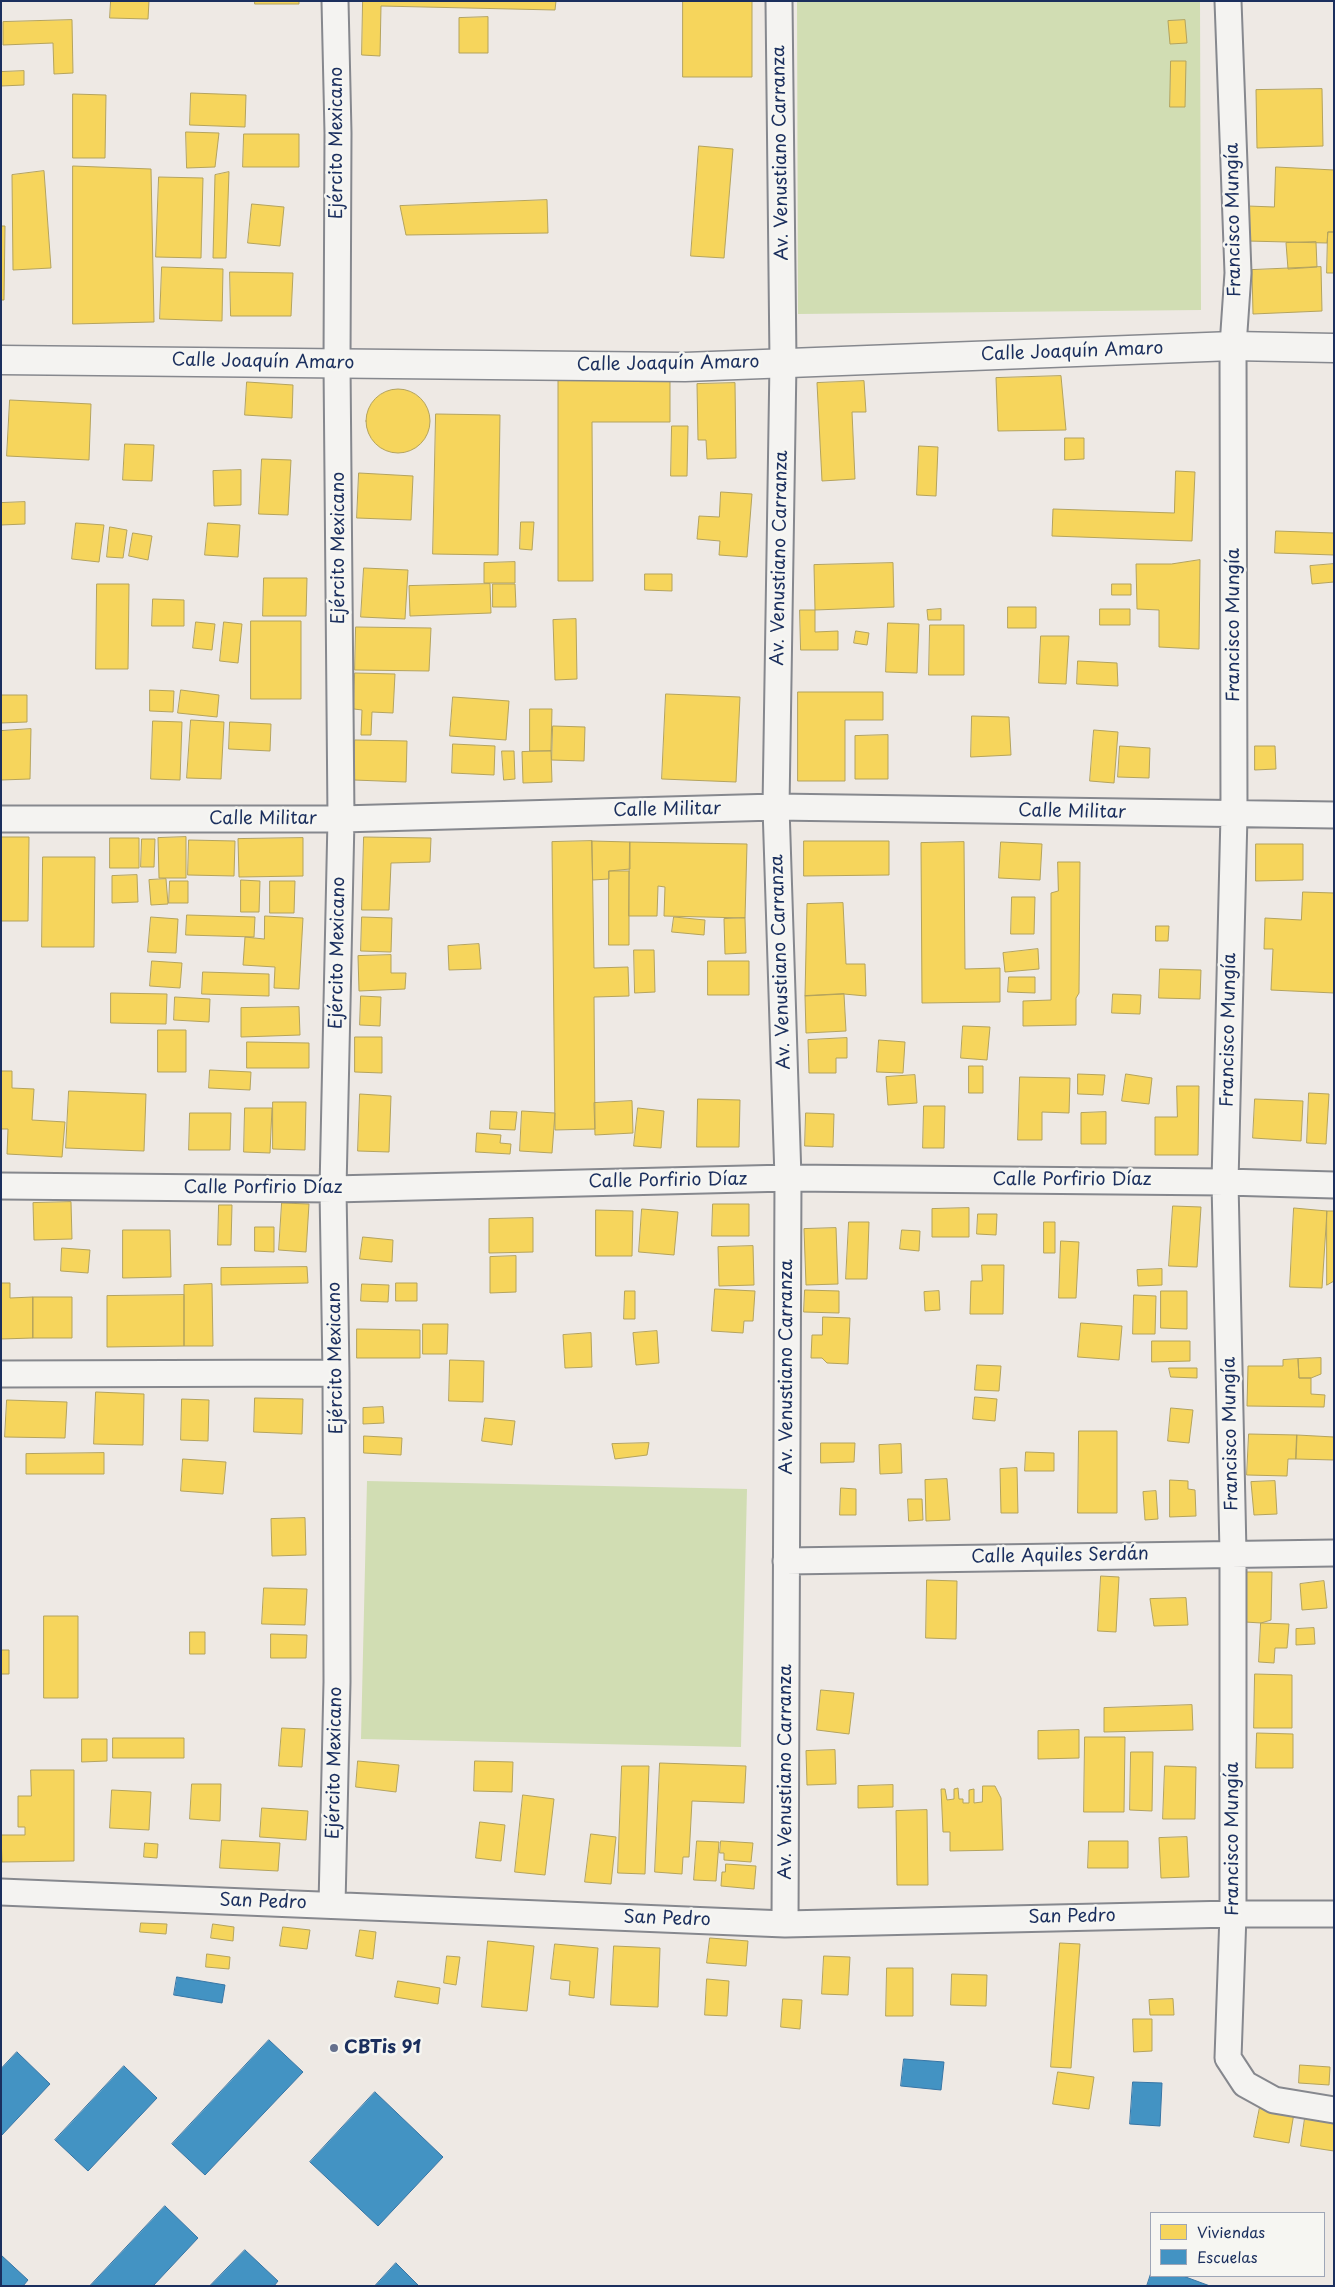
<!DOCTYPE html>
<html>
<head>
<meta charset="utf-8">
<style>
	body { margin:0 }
	#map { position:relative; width:1335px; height:2287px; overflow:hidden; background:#eee9e4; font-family:"Playpen Sans",sans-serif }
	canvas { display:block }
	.frame { position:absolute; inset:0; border:2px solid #1b2f5e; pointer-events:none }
	.legend { position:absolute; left:1150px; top:2212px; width:175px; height:65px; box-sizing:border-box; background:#f6f6f2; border:1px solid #9ea6b7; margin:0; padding:6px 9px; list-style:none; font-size:15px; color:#1b2f5e }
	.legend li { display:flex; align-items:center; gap:10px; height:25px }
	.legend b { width:25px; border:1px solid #9ea6b7 }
</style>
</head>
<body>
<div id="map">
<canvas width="1335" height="2287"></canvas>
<div class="frame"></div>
<ul class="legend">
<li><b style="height:14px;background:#f6d55c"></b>Viviendas</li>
<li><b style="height:14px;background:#4393c3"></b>Escuelas</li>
</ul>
</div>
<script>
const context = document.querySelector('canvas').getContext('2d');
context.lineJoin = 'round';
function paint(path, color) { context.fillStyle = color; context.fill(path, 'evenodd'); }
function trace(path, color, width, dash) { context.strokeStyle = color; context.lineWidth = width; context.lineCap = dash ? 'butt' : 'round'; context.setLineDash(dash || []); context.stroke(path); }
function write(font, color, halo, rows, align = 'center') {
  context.font = font + ' "Playpen Sans",sans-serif'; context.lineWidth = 5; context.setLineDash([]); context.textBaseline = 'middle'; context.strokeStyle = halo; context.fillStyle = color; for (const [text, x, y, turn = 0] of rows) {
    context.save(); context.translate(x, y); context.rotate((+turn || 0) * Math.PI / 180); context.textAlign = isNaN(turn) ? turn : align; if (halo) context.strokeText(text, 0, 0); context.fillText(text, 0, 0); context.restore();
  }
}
paint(new Path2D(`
	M797 1H1200L1201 310 798 314Z
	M367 1481 747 1489 741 1747 361 1739Z`), '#d1ddb3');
const homes = new Path2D(`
	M111 1H149L148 19 110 18Z
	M255 1H299V4H255Z
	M363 1H556L555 10 381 6 380 56 362 55Z
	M683 1H752V77H683Z
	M488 17V53H459V18Z
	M72 20 73 73 54 74 53 43 3 45V22Z
	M1185 20 1187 43 1170 44 1168 21Z
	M1171 61H1186L1185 107H1170Z
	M24 71V85L1 86V72Z
	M1322 89 1323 146 1257 148 1256 90Z
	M191 93 246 95 245 127 190 125Z
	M73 94 106 95 105 158H73Z
	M186 132 219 133 215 167 187 168Z
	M244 134H299V167H243Z
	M699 146 733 149 724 258 691 256Z
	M73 166 151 169 154 322 73 324Z
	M1276 167 1334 170V232H1328L1327 243 1247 241 1248 206 1274 207Z
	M44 171 51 268 13 270 12 175Z
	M229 172 226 258H213L215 175Z
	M159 177 203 178 201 258 156 257Z
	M547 200 548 233 406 235 400 206Z
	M252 204 284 207 280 246 248 243Z
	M1 226H5L4 300H1Z
	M1328 232H1334V273H1327Z
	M1316 242 1317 267 1288 269 1286 243Z
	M162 267 223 269 222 321 160 319Z
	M1321 267 1322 311 1253 314 1252 270Z
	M230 272 293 273 291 316H231Z
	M670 376V422H592L593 581H558V377Z
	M1061 376 1066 430 998 431 996 378Z
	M864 381 866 412H852L855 479 822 481 817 383Z
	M247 382 293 385 292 418 245 415Z
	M735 383 736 458 707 459 706 440H698L697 384Z
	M366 421a32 32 0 1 1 64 0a32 32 0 1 1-64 0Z
	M10 400 91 404 89 460 7 456Z
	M436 414 500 415 498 555 433 554Z
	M672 426H688L687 476H671Z
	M1065 438H1084V459L1065 460Z
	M125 444 154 445 152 481 123 480Z
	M919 446 938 447 936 496 917 495Z
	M262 459 291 460 288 515 259 514Z
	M241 470V505L214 506 213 471Z
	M1176 471 1195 472 1192 541 1052 536 1053 509 1174 513Z
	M359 473 413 476 411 520 357 518Z
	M721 492 752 494 747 557 719 555 720 541 697 539 699 516 719 517Z
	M25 502V524L1 525V503Z
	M521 522H534L532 550 520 549Z
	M76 523 104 525 99 562 72 559Z
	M208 523 240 525 238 557 205 555Z
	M110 527 127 530 123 558 107 557Z
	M1276 531 1334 533V555L1275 553Z
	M133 533 152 536 148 560 129 556Z
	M1200 560 1199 649 1159 647V610L1137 609 1136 564H1171Z
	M515 562V583H484V563Z
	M893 563 894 607 815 610 814 565Z
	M1334 564V582L1312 584 1310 566Z
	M364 568 408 570 405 619 361 617Z
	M645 574H672V591L645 590Z
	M264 578H307L306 616H263Z
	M97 584H129L128 669H96Z
	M490 584 491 613 410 616 409 586Z
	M493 584H515L516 607H493Z
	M1112 584H1131V595H1112Z
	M153 599 184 600V626H152Z
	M1008 607H1036V628H1008Z
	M941 609V620H928L927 610Z
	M1100 609H1130V625H1100Z
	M800 610H815V632L838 631V650H801Z
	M576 619 577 679 555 680 553 620Z
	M251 621H301V699H251Z
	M196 622 215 624 212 650 193 648Z
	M224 622 242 624 238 663 220 661Z
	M888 623 919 624 917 673 886 672Z
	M930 625H964V675H929Z
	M356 627 431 628 429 671 355 670Z
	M856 631 869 633 867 645 854 643Z
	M1041 636H1069L1066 684 1039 683Z
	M1078 661 1117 663 1118 686 1077 684Z
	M355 673 395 674 393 713 372 712 371 735H361L362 710 354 709Z
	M150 690 174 691 173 712 150 711Z
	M181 690 219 695 217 717 178 713Z
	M798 692H883V720H845V781H798Z
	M666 694 740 697 736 782 662 779Z
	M1 695H27V722L1 723Z
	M453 697 509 701 506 740 450 736Z
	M530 709H552L551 751H530Z
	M972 716 1009 717 1011 755 971 757Z
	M191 720 224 722 221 779 187 778Z
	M153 721 182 722 180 780 151 779Z
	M230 722 271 724 270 751 229 749Z
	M553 726 585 727 584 761 552 760Z
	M31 729 30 779 1 780V731Z
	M1094 730 1118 732 1114 783 1090 781Z
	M888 735V779H855V736Z
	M355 740 407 741 406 782 354 780Z
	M453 744 495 746 494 775 452 773Z
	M1120 746 1150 748 1149 778 1118 777Z
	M1255 746H1275L1276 769 1255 770Z
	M502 751H514L515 779 504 780Z
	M551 751 552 782 523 783 522 752Z
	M1 837H29L28 921H1Z
	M186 837V878H159L158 838Z
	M364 837 431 838 430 862 391 863 389 910H362Z
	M110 838H139V868H110Z
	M303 838V876L239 877 238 839Z
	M142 839H155L154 867H141Z
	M189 840 235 841 234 876 188 875Z
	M592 841 594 968 628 967 629 996 594 997 595 1129 555 1130 552 842Z
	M592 841 630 842V869L609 871V879L593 880Z
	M804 841H889V875L804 876Z
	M630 842 747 844 745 918 664 916 665 887 658 886 657 916H629Z
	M964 842 965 969 1000 968V1002L922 1003 921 843Z
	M1001 842 1042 844 1040 880 999 878Z
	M1256 844H1303V880L1256 881Z
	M43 857H95L94 947H42Z
	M1058 862H1080L1079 993 1076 998V1025L1023 1026V1001L1051 1000V893L1058 891Z
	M609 871H629V945H609Z
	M137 875 138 902 112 903V876Z
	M166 879 168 904 151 905 149 880Z
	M241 880 260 881 259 912H241Z
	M170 881H188V903H169Z
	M270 881H295L294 913H270Z
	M1303 892 1334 893V993L1271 990 1273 949H1264L1265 918 1301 920Z
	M1012 897H1035L1034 934H1011Z
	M843 903 846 964H865L866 996 844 994 805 996 807 904Z
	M187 915 255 917 254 937 186 935Z
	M265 916 303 918 299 989 274 988 275 967 243 965 245 937 264 939Z
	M151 917 178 919 176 953 148 952Z
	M362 917 392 918 391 952 361 951Z
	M674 917 705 920 704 935 672 932Z
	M745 918 746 953 725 954 724 919Z
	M1156 926H1169L1168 941H1156Z
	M479 944 481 969 449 970 448 946Z
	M1038 949 1039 969 1005 972 1003 953Z
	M634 950H654L655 992 635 993Z
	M391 955V973H406L405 989 359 991 358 956Z
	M152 961 182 963 180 988 150 986Z
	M708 961H749V995H708Z
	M1160 969 1201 970 1200 999 1159 998Z
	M203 972 269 974V996L202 994Z
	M1009 977H1035V993L1008 992Z
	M111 993 167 994 166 1024 111 1023Z
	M844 994 846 1031 806 1033 805 996Z
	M1113 994 1141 995 1140 1014 1112 1013Z
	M361 996 381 997 380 1026 360 1025Z
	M175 997 210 999 209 1022 174 1020Z
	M299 1007 300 1035 241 1037V1008Z
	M963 1026 990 1027 987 1060 961 1058Z
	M158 1030H186V1072H158Z
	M355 1037H382V1073L355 1072Z
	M847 1038V1058H836V1073H809L808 1040Z
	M879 1040 905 1042 903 1073 877 1072Z
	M247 1042 309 1043V1068H247Z
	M969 1066H983V1093H969Z
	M210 1070 251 1072 250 1090 209 1088Z
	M1 1071H12V1088L34 1089 32 1120 65 1122 62 1157 7 1154 8 1129H1Z
	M1078 1074 1105 1075 1103 1095 1078 1094Z
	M1126 1074 1152 1078 1149 1104 1122 1101Z
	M915 1075 917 1103 888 1105 886 1077Z
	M1020 1077 1070 1078 1069 1113 1042 1112V1140H1018Z
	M1177 1086H1199L1198 1155H1155V1117H1177Z
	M69 1091 146 1094 144 1151 66 1148Z
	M1309 1093 1329 1094 1326 1144 1307 1143Z
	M360 1094 391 1096 389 1152 358 1151Z
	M698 1099 740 1100 739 1147H697Z
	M1255 1099 1303 1101 1301 1141 1253 1138Z
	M632 1101 633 1133 595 1135 594 1103Z
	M273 1102H306L305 1150 273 1149Z
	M924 1106H945L944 1148H923Z
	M245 1108H272L270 1153 244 1152Z
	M638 1108 664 1111 661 1148 634 1146Z
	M491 1111 517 1112 515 1130 490 1129Z
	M522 1111 555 1113 552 1153 520 1151Z
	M1106 1112V1144H1081V1113Z
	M190 1113H231L230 1150H189Z
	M806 1113 834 1114 833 1147 805 1146Z
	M477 1133 501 1135 500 1143 511 1144 510 1154 476 1152Z
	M71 1202 72 1239 34 1240 33 1203Z
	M282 1203 309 1204 306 1252 279 1250Z
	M713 1204H749V1236H712Z
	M219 1205H232L231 1245H218Z
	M1173 1206 1201 1207 1197 1267 1169 1266Z
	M969 1208V1237H932V1209Z
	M1294 1208 1327 1211 1322 1288 1290 1287Z
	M642 1209 678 1212 674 1255 639 1252Z
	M596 1210 633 1211 632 1256H596Z
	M1327 1211H1334V1281L1327 1285Z
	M978 1214H997L996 1235 977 1234Z
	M533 1218V1252L489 1253V1219Z
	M849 1222H869L867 1279H846Z
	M1044 1222H1055V1253H1044Z
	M255 1227H274V1252L255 1251Z
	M836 1228 838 1284 806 1285 804 1229Z
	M123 1230H170L171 1277 123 1278Z
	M902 1230 920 1231 919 1251 900 1249Z
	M363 1237 393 1240 392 1262 360 1259Z
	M1061 1241 1079 1242 1076 1298H1059Z
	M753 1246 754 1285 719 1286 718 1247Z
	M62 1248 90 1250 88 1273 61 1271Z
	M516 1256V1292L490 1293V1257Z
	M982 1265H1004L1003 1314H970L971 1281H982Z
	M307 1267 308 1283 221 1285V1268Z
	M1162 1269V1285L1138 1286 1137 1270Z
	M1 1283H10V1298L33 1297V1338L1 1339Z
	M396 1283H417V1301H396Z
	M212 1284 213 1346H184V1285Z
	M362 1284 389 1285 388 1302 361 1301Z
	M715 1289 755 1291 753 1321H744L743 1333 712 1331Z
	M805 1290 839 1291V1313L804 1312Z
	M625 1291H635V1319H624Z
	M939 1291 940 1310 925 1311 924 1292Z
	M1161 1291H1187V1329L1161 1328Z
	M184 1295V1346L107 1347V1296Z
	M1134 1295 1156 1296 1155 1334H1133Z
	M33 1297H72V1338H33Z
	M823 1317 850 1318 848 1364 827 1363 822 1358H811L812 1335H822Z
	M1081 1323 1122 1326 1119 1360 1078 1357Z
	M423 1324H448L447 1354H423Z
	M357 1329 420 1330V1358H357Z
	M657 1331 659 1363 636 1365 633 1333Z
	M591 1333 592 1367 565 1368 563 1335Z
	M1152 1341H1190V1361L1152 1362Z
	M1321 1358V1374L1311 1378H1299L1298 1359Z
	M1298 1359 1299 1378H1311V1394L1325 1395 1324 1407 1247 1406 1248 1366H1283V1360Z
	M450 1360 484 1361 483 1402 449 1401Z
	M977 1365 1001 1366 999 1391 975 1390Z
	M1169 1368H1197V1378L1171 1377Z
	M96 1392 144 1394 143 1445 94 1444Z
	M975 1397 997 1399 995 1421 973 1419Z
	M255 1398 303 1399 302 1434 254 1432Z
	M182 1399 209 1400 208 1441 181 1440Z
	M7 1400 67 1402 65 1438 5 1437Z
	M383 1407 384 1423 363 1424V1408Z
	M1171 1408 1193 1410 1189 1443 1168 1441Z
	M485 1418 515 1421 512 1445 482 1441Z
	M1079 1431H1117V1513H1078Z
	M1249 1434 1297 1435 1296 1459H1288L1287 1476 1247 1475Z
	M1297 1435 1334 1437V1460L1296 1459Z
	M364 1436 402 1438 401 1455 364 1453Z
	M649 1443 647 1455 615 1459 612 1444Z
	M821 1443H855L854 1462 821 1463Z
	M901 1444 902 1473 880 1474 879 1445Z
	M1026 1452 1054 1453V1471H1025Z
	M104 1453V1474H26V1454Z
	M183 1459 226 1462 223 1494 181 1491Z
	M1017 1468 1018 1513H1001L1000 1469Z
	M947 1479 950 1520 926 1521 925 1480Z
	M1170 1480 1188 1481V1489L1195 1490 1196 1516 1170 1517Z
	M1275 1481 1277 1514 1254 1515 1251 1482Z
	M841 1488 856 1489V1515H840Z
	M1156 1491 1158 1519 1145 1520 1143 1492Z
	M908 1499H922L923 1520 909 1521Z
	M305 1518 306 1555 272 1556 271 1519Z
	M1247 1572H1272L1271 1620 1261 1623 1245 1622Z
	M1101 1576 1119 1577 1116 1632 1098 1631Z
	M927 1580 957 1581 956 1639 926 1638Z
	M1324 1581 1327 1608 1302 1610 1300 1584Z
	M264 1588 307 1589 305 1625 262 1624Z
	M1186 1598 1188 1625 1154 1626 1150 1599Z
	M44 1616H78V1698H44Z
	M1261 1623 1289 1624 1287 1648H1275L1274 1663 1259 1662Z
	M1314 1628 1315 1644 1296 1645V1629Z
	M190 1632H205V1654H190Z
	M271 1634 307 1635 306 1658H271Z
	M1 1650H9V1674H1Z
	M1255 1674 1292 1675V1728H1254Z
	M821 1690 854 1693 849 1734 817 1730Z
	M1192 1705 1193 1730 1104 1732V1708Z
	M282 1728 305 1729 302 1767 279 1766Z
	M1079 1730V1758L1038 1759V1731Z
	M1257 1733 1293 1734V1768H1256Z
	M1085 1737H1125L1124 1812H1084Z
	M113 1738H184V1758H113Z
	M82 1739H107V1761L82 1762Z
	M835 1750 836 1784 807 1785 806 1751Z
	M1131 1752H1153L1152 1811 1130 1810Z
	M358 1761 399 1765 396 1792 356 1787Z
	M475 1761 513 1762 512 1792 474 1791Z
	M660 1763 746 1766 744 1803 692 1801 689 1857H683L682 1874 655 1872Z
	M622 1766H649L645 1874 618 1873Z
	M1165 1766 1196 1767 1195 1819H1163Z
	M31 1770H74V1861L2 1862 1 1835H25V1827H18V1796H31Z
	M192 1784H221L220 1821 190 1819Z
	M893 1785V1807L858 1808V1786Z
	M983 1786H995L1001 1798 1003 1850 950 1851V1832H943L941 1789H945L947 1800 954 1799V1789L958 1788 959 1799H963V1803H969V1790L974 1789V1803L982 1802Z
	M112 1790 151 1792 149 1830 110 1828Z
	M523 1795 554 1799 545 1875 515 1872Z
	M262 1808 308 1811 306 1840 260 1837Z
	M927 1810 928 1885H897L896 1811Z
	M480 1822 505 1825 501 1861 476 1858Z
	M591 1834 616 1837 611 1884 585 1882Z
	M1187 1837 1189 1877 1161 1878 1159 1838Z
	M222 1840 280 1843 278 1871 220 1868Z
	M697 1841 719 1842 716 1881 694 1880Z
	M721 1841 753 1843 751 1862 724 1860V1853H720Z
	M1089 1841H1128V1868H1088Z
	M145 1843 158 1844 157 1858 144 1857Z
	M726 1864 756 1866 754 1889 721 1886 722 1872H725Z
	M141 1923 167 1924 166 1934 140 1932Z
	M213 1924 234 1927 233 1941 211 1938Z
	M283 1927 310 1930 307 1949 280 1946Z
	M360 1930 376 1932 373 1959 356 1956Z
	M710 1938 748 1941 746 1966 707 1963Z
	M488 1941 534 1946 527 2011 482 2007Z
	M1060 1943 1080 1944 1071 2068 1051 2067Z
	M555 1944 598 1948 594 1998 569 1995 570 1981 551 1979Z
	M614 1946 660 1948 658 2007 611 2005Z
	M207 1954 230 1957 229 1969 206 1967Z
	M447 1956 460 1957 456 1985 444 1983Z
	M824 1956 850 1957 848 1995 822 1994Z
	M887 1968H913V2016H886Z
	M952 1974 987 1975 986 2006 951 2005Z
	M707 1979 729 1981 727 2016 705 2015Z
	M398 1981 440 1988 438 2004 395 1997Z
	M783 1999 802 2000 800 2029 781 2027Z
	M1173 1999 1174 2015H1150L1149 2000Z
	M1133 2019H1152V2051L1134 2052Z
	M1300 2065 1330 2067 1329 2085 1299 2083Z
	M1058 2072 1094 2077 1089 2109 1053 2104Z
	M1260 2107 1294 2113 1289 2143 1254 2137Z
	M1305 2118 1334 2122V2151L1301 2146Z`);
paint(homes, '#f6d55c');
trace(homes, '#b4a35d', 1);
const schools = new Path2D(`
	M177 1977 225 1985 222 2003 174 1995Z
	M269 2040 303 2072 205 2175 172 2144Z
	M17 2052 50 2084 1 2136V2069Z
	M904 2059 944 2062 941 2090 901 2086Z
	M124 2066 157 2098 88 2171 55 2140Z
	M1133 2082 1162 2083 1160 2126 1130 2124Z
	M375 2092 443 2157 378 2226 310 2162Z
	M165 2206 198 2238 153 2286H90Z
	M245 2250 278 2281 274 2286H210Z
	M1 2255 28 2280 23 2286H1Z
	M396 2263 419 2286H375Z
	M1151 2273V2276H1183L1210 2286H1147Z`);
paint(schools, '#4393c3');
trace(schools, '#3775a5', 1);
const minor = new Path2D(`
	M779 1 783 362 776 807 788 1178 785 1924
	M1228 1 1238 273 1233 346 1234 815 1225 1182 1233 1553V1914L1228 2058 1245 2084 1274 2100 1334 2110
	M1 819H341L776 807 1334 815
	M1 1186 333 1189 788 1178 1225 1182 1334 1185
	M1 1374 336 1373
	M786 1561 1334 1553
	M1 1892 785 1924 1233 1914H1334
	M332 1905 337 1682 336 1373 333 1189 341 819 337 363 338 133 335 1`);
const major = new Path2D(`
	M1 360 685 367 1233 346 1334 348`);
trace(minor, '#86888e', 29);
trace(major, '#86888e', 31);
trace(minor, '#f4f3f1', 25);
trace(major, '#f4f3f1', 28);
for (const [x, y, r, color] of [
	[334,2048,5,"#65708d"]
]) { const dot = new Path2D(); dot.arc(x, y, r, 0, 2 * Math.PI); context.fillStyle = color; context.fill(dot); trace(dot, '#f6f6f2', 2); }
write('18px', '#1b2f5e', '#f6f6f2', [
	["Ejército Mexicano",337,143,-90],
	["Av. Venustiano Carranza",781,153,-91],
	["Francisco Mungía",1234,220,-91],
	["Calle Joaquín Amaro",1072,352,-2],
	["Calle Joaquín Amaro",263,362,1],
	["Calle Joaquín Amaro",668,364,-1],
	["Ejército Mexicano",339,548,-90],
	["Av. Venustiano Carranza",780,558,-89],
	["Francisco Mungía",1234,625,-90],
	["Calle Militar",667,810,-1],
	["Calle Militar",1072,812,1],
	["Calle Militar",263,819],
	["Ejército Mexicano",338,953,-89],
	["Av. Venustiano Carranza",781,962,-92],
	["Francisco Mungía",1229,1030,-89],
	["Calle Porfirio Díaz",1072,1180],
	["Calle Porfirio Díaz",668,1181,-1],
	["Calle Porfirio Díaz",263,1188],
	["Ejército Mexicano",336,1358,-91],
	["Av. Venustiano Carranza",787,1367,-90],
	["Francisco Mungía",1231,1434,-91],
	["Calle Aquiles Serdán",1060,1556,-1],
	["Ejército Mexicano",335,1763,-89],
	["Av. Venustiano Carranza",786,1772,-90],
	["Francisco Mungía",1233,1839,-90],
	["San Pedro",263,1902,2],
	["San Pedro",1072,1917,-1],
	["San Pedro",667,1919,2]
]);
write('bold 18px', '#1b2f5e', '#f6f6f2', [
	["CBTis 91",344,2048]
], 'left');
</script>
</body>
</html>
